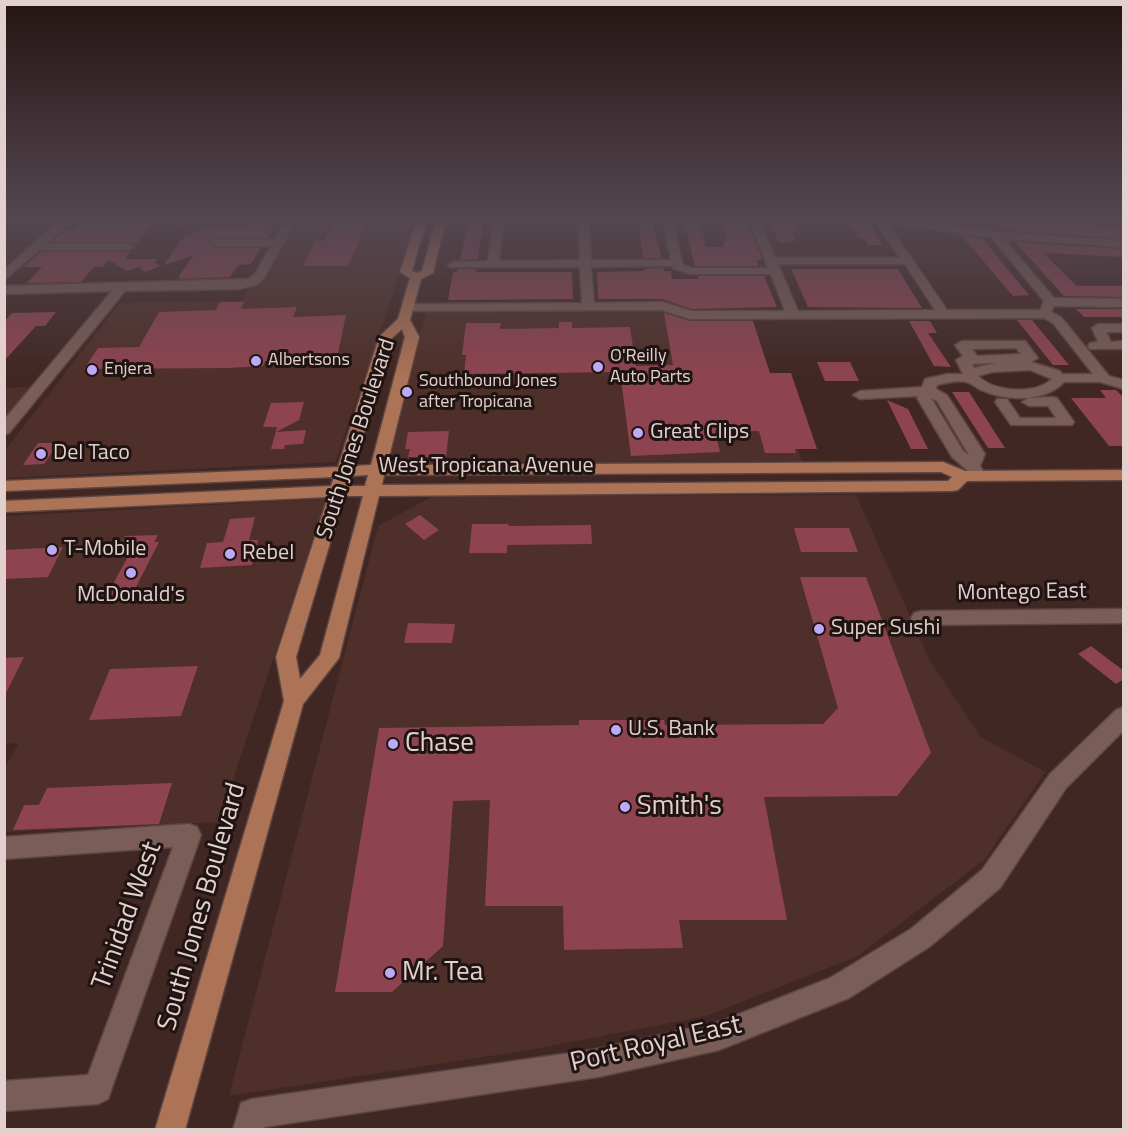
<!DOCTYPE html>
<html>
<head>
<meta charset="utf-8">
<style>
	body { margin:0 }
	#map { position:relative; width:1128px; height:1134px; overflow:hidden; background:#412723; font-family:"Titillium Web",sans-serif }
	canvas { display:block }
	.frame { position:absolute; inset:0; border:6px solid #e1d0cd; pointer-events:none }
</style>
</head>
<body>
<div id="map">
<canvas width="1128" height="1134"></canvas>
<div class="frame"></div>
</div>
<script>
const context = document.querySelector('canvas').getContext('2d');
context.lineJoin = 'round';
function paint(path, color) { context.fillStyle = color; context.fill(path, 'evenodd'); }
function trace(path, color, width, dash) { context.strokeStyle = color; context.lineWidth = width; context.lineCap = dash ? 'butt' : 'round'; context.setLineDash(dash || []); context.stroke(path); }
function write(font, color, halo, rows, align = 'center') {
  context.font = font + ' "Titillium Web",sans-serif'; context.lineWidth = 6; context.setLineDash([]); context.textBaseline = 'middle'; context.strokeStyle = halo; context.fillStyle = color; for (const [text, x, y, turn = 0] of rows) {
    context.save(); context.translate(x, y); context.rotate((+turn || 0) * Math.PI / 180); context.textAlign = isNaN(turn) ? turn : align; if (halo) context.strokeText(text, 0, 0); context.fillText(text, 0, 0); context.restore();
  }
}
paint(new Path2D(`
	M288 219H416L391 300 335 462 5 478V450L120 303 242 301Z
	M426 311H666L686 320H750L802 461 431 463 400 461 394 458 391 452Z
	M40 386 5 430V388Z
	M856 495 929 659 981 737 1045 772 984 860 856 957 706 1016 529 1050 229 1096 378 526 433 496Z
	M326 499 219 822 5 832V768L19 743 5 744V516Z`), '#4f2f29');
paint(new Path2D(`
	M85 219H157L135 245 128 242H52L65 230H73Z
	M252 219H271L267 226H274L267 238H215L208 242 215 248H261L251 264 238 265 230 277 179 279 181 277H178L194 255 164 265 178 244 185 236 195 233 194 231 216 226H245Z
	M335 219H368L348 266H303L315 241H324Z
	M469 219H483L478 259 460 260Z
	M638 219H652L661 258H643Z
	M683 219H699L706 247H723L727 234 722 219H738L740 224H748L763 260H757L759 266H695Z
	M769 219H791L797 232H792L796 241 779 243Z
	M855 219H867L882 245H868L865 239 858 238 850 224H857Z
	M994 219 1124 227V239L1004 230Z
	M962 236 982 238 1029 295 1013 296Z
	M1015 242 1124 249V257L1043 253 1077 286H1124V297L1064 296Z
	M41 252H130L124 259H157L154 262 161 266 145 272 139 267 126 271 109 260 102 267H94L81 282 27 283 42 267H23Z
	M663 268 664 271H671L672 279H698V276H764L777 307 691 309 662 299H598L597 272 645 271 644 269Z
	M458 269H476L475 272H572L573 299 448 300 453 272H457Z
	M791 269H898L922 308 808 307Z
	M220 302H244L241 309 297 307 293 317 346 315 337 358H331L330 362 265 361 263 366 227 368 84 369 98 348 139 347 159 312 216 310Z
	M1076 309H1124V317H1084Z
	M56 312 45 326H36L4 361V322L12 313Z
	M664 313 690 321H753L770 373H791L817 449H795L796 453H765L759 431H715L720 452 631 456 620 372 464 374 466 355H462L466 323H501L500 329 559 328V322H572V328L630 327 636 366 673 365Z
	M1017 320H1032L1069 365H1053Z
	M909 321H930L937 333H928L951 367 934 366Z
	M817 362H850L859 381H825Z
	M1100 390H1116L1124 398V446H1109L1071 398H1106Z
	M952 392H969L1005 448H988Z
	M887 400 908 409 928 449H911Z
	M304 402 299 420 276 432 306 430 303 444 285 445 284 449H271L277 427H263L271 403Z
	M449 431 446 457H408L410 449H405L408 432Z
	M38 443H59L44 464 23 465Z
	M420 515 439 530 424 540 405 524Z
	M255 517 249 540H258L252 565 200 568 207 543 223 542 230 519Z
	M472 524H509L508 526 591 525 592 544 507 545V553H469Z
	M794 528H849L858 552H801Z
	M158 535 154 542H159L132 595H107L131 551H117L125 536Z
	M63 547 48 577 4 579V550Z
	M800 577H866L931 753 897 796 764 797 787 920H679L683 948 564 950 563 906H485L490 800 453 801 443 946 392 992H335L379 728 579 725V720H664L665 725 823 724 838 708Z
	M408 623 455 624 452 643H404Z
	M1091 646 1124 671V679L1116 684 1078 654Z
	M24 657 4 697V658Z
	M198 666 181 716 89 720 110 669Z
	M172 783 159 824 13 830 24 805H39L47 788Z`), '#8e4450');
const minor = new Path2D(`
	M61 219H72L47 244H128L134 247 128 250H39L4 280V270Z
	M174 219H184L177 225 172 222Z
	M287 219H297L264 278 256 285 239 289 125 291 9 433 4 434V420L112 291 4 294V286L248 279 255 274 271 246H215L210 243 215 240H275Z
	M494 219H504L499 261 580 260 578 219H588L591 260H671L662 219H672L683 265 692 268H768L749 219H759L775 258H900L876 222 870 219H898L1007 233 1124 241V247L1004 239 1054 298 1124 299V307L1054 306 1051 312 1061 317 1109 376 1124 380V389L1100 382H1064C1045 403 1005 401 981 390 976 388 973 384 969 383 961 379 945 383 937 385L936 389 947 395 985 454 980 466 985 474 977 479 971 478 966 469 952 457 917 398 918 396 860 399 853 395 860 391 922 387 925 379 947 374H963L956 360 963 356 955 345 962 341H1025L1038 358 1031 362 1060 371 1062 374H1093L1053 323 1044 318 690 319 662 310 404 311 402 308 404 305 408 304 582 303 580 267H450L448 265 454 262 488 261ZM888 224 991 237 1044 301 1040 310H947ZM778 264H905L935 310 798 311ZM672 266 674 269 691 274H771L785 311H691L663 302 594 303 591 267ZM1016 348 1021 354 977 356 972 349ZM996 363 974 368 972 364H973ZM1030 370 1052 379C1035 395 994 392 978 376L992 372ZM931 398 937 401 969 455 963 451Z
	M1117 219H1124V222L1118 221Z
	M1098 324H1124V332H1106L1111 342 1124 341V349H1090L1088 346 1090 343 1098 342 1092 328Z
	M1052 397 1057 398 1072 419 1074 422 1072 425H1011L995 402 997 399H1007L1020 418H1056L1048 406H1029L1022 402 1029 398Z
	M1124 609V623L921 625 914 623 911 618 914 613 921 611Z
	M1124 707V730L1066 788 1000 888 929 947 849 998 719 1050 598 1077 264 1127 263 1130H233L241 1103 252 1099 598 1049 719 1022 830 978 911 929 982 870 1050 774 1116 710Z
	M189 824 197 827 201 835 108 1099 98 1104 4 1111V1081L88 1075 173 847 4 859V837Z`);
const major = new Path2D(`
	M417 219H427L412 271 417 273 422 271 436 219H446L433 273 421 279 410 320 419 337 387 465 943 462 965 471 1124 470V480L967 481 958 490 952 491 379 496 339 658 303 704 185 1130H155L284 701 276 657 328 497 4 512V501L331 486 334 477 4 491V481L338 467 379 337 398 319 410 278 400 272ZM402 329 405 337 371 465 354 466 392 338ZM941 472 952 477 948 481 382 485 384 475ZM368 475 365 486H348L351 476ZM344 496H363L320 655 300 679 296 657Z`);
trace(minor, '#5a4542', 3);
trace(major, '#5a4542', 3);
paint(minor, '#7a5d57');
paint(major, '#ac7356');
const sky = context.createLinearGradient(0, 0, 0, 378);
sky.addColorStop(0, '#241513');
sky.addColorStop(0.58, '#544750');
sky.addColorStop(1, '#54475000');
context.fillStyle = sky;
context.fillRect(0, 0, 1128, 378);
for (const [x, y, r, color] of [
	[256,361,6,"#bcaaf6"],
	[598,367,6,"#bcaaf6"],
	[92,370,6,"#bcaaf6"],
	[407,392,6,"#bcaaf6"],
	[638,433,6,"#bcaaf6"],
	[41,454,6,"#bcaaf6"],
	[52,550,6,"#bcaaf6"],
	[230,554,6,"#bcaaf6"],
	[131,573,6,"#bcaaf6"],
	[819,629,6,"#bcaaf6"],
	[616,730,6,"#bcaaf6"],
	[393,744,6,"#bcaaf6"],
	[625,807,6,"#bcaaf6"],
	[390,973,6,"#bcaaf6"]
]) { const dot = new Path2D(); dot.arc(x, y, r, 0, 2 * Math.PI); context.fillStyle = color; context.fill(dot); trace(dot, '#1f1411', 2); }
write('18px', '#e1d0cd', '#1f1411', [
	["O'Reilly",610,357],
	["Auto Parts",610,378],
	["Albertsons",268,361],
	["Enjera",104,370],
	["Southbound Jones",419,382],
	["after Tropicana",419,403]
], 'left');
write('22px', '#e1d0cd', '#1f1411', [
	["Great Clips",650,433],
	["Del Taco",53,454],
	["T-Mobile",64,550],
	["Rebel",242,554],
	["McDonald's",131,596,"center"],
	["Super Sushi",831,629],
	["U.S. Bank",628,730]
], 'left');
write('22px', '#e1d0cd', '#1f1411', [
	["South Jones Boulevard",357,439,-72],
	["West Tropicana Avenue",486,467],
	["Montego East",1022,593,-1]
]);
write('27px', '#e1d0cd', '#1f1411', [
	["Chase",405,744],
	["Smith's",637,807],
	["Mr. Tea",402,973]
], 'left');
write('27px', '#e1d0cd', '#1f1411', [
	["South Jones Boulevard",203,907,-74],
	["Trinidad West",128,916,-70],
	["Port Royal East",656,1045,-13]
]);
</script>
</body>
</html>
